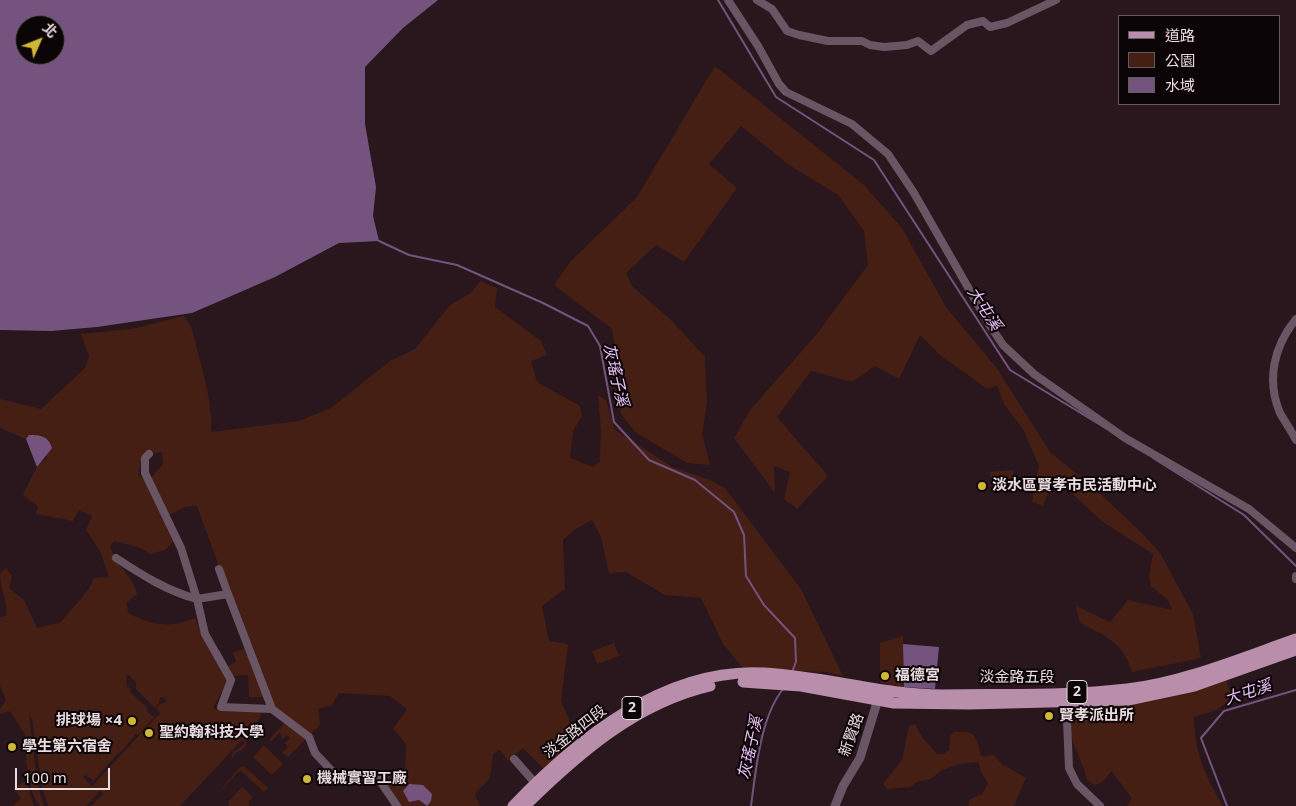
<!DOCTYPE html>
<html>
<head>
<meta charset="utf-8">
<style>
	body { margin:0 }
	#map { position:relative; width:1296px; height:806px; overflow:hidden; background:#29171d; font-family:"Noto Sans","Noto Sans TC",sans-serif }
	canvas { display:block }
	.legend { position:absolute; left:1118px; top:15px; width:162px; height:90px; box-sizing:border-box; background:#0c0507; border:1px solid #645b5d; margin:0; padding:6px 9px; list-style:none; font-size:15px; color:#e9dbdf }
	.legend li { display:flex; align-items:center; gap:10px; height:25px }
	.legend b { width:25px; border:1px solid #645b5d }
	.north { position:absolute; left:15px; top:15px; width:50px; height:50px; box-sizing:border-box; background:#0c0507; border:1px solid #645b5d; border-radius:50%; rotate:46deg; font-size:14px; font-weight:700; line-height:20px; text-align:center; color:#e9dbdf }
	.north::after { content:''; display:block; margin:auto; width:18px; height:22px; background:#d1b736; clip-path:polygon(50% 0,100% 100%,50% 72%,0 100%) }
	.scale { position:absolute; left:15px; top:768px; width:95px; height:22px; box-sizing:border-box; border:2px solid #e9dbdf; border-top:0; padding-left:6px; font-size:15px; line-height:18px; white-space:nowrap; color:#e9dbdf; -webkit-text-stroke:4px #0c0507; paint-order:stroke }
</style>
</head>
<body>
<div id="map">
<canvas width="1296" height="806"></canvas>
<ul class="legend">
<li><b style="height:6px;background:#b88eab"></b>道路</li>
<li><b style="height:14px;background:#451f13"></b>公園</li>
<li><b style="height:14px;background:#74547f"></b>水域</li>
</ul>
<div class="north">北</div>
<div class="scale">100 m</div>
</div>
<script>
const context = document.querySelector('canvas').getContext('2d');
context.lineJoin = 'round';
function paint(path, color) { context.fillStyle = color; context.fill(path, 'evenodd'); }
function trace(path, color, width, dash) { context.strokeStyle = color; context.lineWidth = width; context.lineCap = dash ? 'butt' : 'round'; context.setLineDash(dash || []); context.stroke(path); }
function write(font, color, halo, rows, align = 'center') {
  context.font = font + ' "Noto Sans","Noto Sans TC",sans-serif'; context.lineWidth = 4; context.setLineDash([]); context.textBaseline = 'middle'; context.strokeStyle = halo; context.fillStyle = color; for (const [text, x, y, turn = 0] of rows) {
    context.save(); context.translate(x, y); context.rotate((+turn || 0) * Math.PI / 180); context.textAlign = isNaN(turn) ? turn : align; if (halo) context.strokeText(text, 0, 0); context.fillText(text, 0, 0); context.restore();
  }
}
paint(new Path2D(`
	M715 66 864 185 902 228 946 307 998 370 1050 452 1095 489 1142 533 1160 553 1193 614 1201 658 1132 672C1123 642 1106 636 1080 623L1076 606 1110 622 1128 600 1172 610 1168 600 1151 586 1149 576 1153 554 1103 522 1054 477 1043 506 1032 502 1039 466 1024 431 1004 404 997 385 987 389 940 355 920 335 899 379 875 366 852 382 811 371 777 417 828 476 797 509 784 499 790 472 774 466 775 493 734 438 751 409 816 335 868 265 864 231 838 195 789 165 741 126 709 164 737 188 684 262 656 245 626 273 632 286 672 321 705 357 707 403 702 434 710 465 687 463 635 432 621 414 618 364 612 329 554 285 570 262 637 197Z
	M480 281 497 288 495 307 541 341 547 355 531 361 537 382 580 406 582 416 573 431 570 458 593 467 600 461 601 431 598 395 606 400 615 430 674 468 708 479 725 488 801 589 843 676 826 672 743 668 723 644 701 598 665 595 626 572 609 573 601 537 592 520 574 530 563 540 565 589 542 606 549 641 568 644 561 701 571 724 582 720 589 729 544 769 523 748 508 761 500 750 493 754 490 778 475 794 480 806H427L431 801 419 800 425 806H397L379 780 405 769 406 744 393 729 407 709 390 696 339 693 332 705 318 709 320 725 288 757 282 753 288 747 285 743 290 738 287 735 282 740 280 732 271 742 269 740 284 723 267 697H249L248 675 230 676 213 708 217 710 227 708 262 710 261 715 246 743 247 744 241 751 236 752 231 761 233 752C239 747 245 746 247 738L245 742 242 740 180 806H91L103 794 100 791 86 806H48L42 786 32 719 29 716 38 787 44 806H40C28 792 24 756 27 738L10 711 0 714V709L6 700 0 686V617L6 616C8 598 0 593 0 574L6 568 12 576 9 588 24 600 37 628 60 623C71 608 88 595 94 578L109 577 100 551 86 530 92 516 79 510 73 521 36 514 38 506 23 495 37 467 47 457 29 435 26 439 0 428V399L41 409 85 368 89 356 81 334 132 329 184 316 191 326C199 360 213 398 211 432L299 421 331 408 390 361 415 349 450 305 471 293ZM162 452 163 464 150 479 138 476 142 455ZM197 506 249 648 233 652 236 662 224 668 207 646 195 618C168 629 155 625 129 614L126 603 137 594C134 578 116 565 110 546L114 541 138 547 151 554 165 550 176 539 169 515 185 507ZM129 675 136 683V689L155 708 159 703 160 697 165 698 166 702 160 704 156 708 160 713 92 786 83 777 86 775 93 780 91 784 118 753 119 754 136 734 138 735 156 715 152 716 146 710 148 708 130 692 131 688 127 687 126 676Z
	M1013 470 1014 485 992 487 990 472Z
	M903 636 904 687 880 683V643Z
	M614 643 619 656 597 664 592 651Z
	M1225 677 1233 699 1217 710 1194 717C1195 754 1205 775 1223 806H1127L1132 798 1111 771C1106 778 1104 783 1094 785L1087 780C1082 754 1061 736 1075 707L1159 696Z
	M915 724 922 737 937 754H943L949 750 950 736 954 732C977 730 976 736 981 756L994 755 1002 764 1026 778 1014 806H968L970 799 982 794 988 783 982 774 978 762 960 764 942 770 931 779 917 782 910 787 887 789 883 784 902 760 909 726Z
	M264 745 283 764 272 775 253 757Z
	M244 766 268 788 264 792 240 770 216 796 239 768Z
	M26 781 34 806H13L21 798 13 788Z
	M242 787 253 797 249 801V806H229V801Z`), '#451f13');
paint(new Path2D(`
	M0 0H438L403 28 365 67V124L376 187 373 216 379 241 339 243 275 277 192 313 97 327 51 331 0 330ZM25 25H55V55H25Z
	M29 435C41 435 48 436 52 448L37 467 26 439Z
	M903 644 939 647 935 689 904 687Z
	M409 784 423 785 432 794 431 801 427 806 419 800 409 802 403 791Z`), '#74547f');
trace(new Path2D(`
	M718 0 776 97 874 160 1010 370 1107 429
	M379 241 409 255 457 265 543 303 588 326 600 346 614 422 649 460 695 480 734 512 744 535 746 576 764 605 795 638 796 662 792 672
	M1153 458 1244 515 1296 566
	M751 806C756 770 760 718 783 689
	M1227 806 1201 738 1224 711 1296 690`), '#74547f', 2);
trace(new Path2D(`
	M728 0 758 46 779 84 786 92 852 124 888 154 914 193 989 324 1003 345 1034 374 1125 438 1249 509 1296 548
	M757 0 772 9 787 31 799 35 828 41H862L870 45 884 47 907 45 918 41 931 51 967 25 983 21 990 27 1007 23 1056 0
	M1296 319C1274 346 1266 380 1280 413 1285 422 1291 430 1296 440
	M149 454 145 458V473L181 548 197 599 228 594 272 709 309 737 315 753 332 771 344 779 378 778 397 806
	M116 558C142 575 167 591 197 599L205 634 231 680 216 653
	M219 569 228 594
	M1296 576V579
	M231 680 221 707 272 709
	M1066 697 1069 768 1077 784 1100 806
	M514 759 536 784`), '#6a5564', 8);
trace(new Path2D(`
	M835 806 843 786 860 758 879 696`), '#6a5564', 9);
trace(new Path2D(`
	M743 682 801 686 894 703 969 704 1128 700 1194 686 1296 650
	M513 806C577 739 665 667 764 673 824 676 882 695 943 695 1004 694 1067 696 1127 689 1182 683 1244 657 1296 639
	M525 806C578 754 636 703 710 686`), '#b88eab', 11);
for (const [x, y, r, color] of [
	[982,486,5,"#d1b736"],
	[885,676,5,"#d1b736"],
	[1049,716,5,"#d1b736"],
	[132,721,5,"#d1b736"],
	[149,733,5,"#d1b736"],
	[12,747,5,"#d1b736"],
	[307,779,5,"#d1b736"]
]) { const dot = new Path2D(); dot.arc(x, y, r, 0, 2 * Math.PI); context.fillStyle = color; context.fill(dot); trace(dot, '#0c0507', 2); }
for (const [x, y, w] of [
	[1077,692,20],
	[632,708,20]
]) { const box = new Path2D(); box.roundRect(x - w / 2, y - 11.5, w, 23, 4); context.fillStyle = '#0c0507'; context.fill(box); trace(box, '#e9dbdf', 1); }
write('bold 14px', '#e9dbdf', null, [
	["2",1077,692],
	["2",632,708]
]);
write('bold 15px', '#e9dbdf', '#0c0507', [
	["淡水區賢孝市民活動中心",992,486],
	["福德宮",895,676],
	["賢孝派出所",1059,716],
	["排球場 ×4",122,721,"right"],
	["聖約翰科技大學",159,733],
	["學生第六宿舍",22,747],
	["機械實習工廠",317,779]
], 'left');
write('15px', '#e9dbdf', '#0c0507', [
	["淡金路五段",1017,678],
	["淡金路四段",575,732,-38],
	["新賢路",852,735,-70]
]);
write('italic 16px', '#eac1f7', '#0c0507', [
	["大屯溪",984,309,57],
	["灰瑤子溪",615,375,77],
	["大屯溪",1248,693,-18],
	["灰瑤子溪",751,748,-78]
]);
</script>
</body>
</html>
